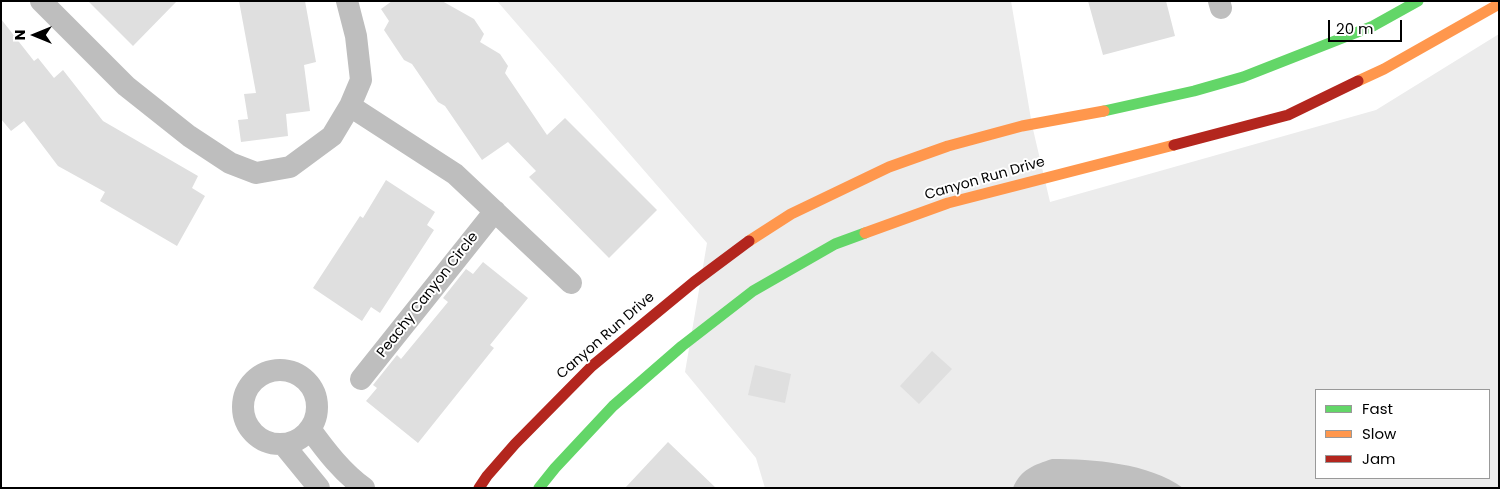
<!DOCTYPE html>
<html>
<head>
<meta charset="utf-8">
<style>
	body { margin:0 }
	#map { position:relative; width:1500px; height:489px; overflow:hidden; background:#fff; font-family:Poppins,sans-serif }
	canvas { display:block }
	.frame { position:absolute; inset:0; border:2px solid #000; pointer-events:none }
	.legend { position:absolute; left:1315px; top:389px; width:175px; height:90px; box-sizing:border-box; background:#fff; border:1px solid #999; margin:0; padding:6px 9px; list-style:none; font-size:15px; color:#000 }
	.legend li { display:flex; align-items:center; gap:10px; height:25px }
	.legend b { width:25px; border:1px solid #999 }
	.north { position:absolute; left:10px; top:10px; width:50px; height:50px; -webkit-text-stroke:4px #fff; paint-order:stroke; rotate:270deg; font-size:14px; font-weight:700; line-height:20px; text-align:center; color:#000 }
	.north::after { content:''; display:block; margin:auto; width:18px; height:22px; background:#000; clip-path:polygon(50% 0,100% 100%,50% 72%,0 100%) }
	.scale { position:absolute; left:1328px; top:20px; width:74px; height:22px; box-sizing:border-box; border:2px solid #000; border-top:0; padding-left:6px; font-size:15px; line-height:18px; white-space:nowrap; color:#000; -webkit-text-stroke:4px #fff; paint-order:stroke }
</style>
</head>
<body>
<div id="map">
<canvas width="1500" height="489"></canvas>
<div class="frame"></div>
<ul class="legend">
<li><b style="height:6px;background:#63d668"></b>Fast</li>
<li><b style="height:6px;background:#ff974d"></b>Slow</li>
<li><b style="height:6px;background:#b3261e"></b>Jam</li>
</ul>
<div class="north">N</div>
<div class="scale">20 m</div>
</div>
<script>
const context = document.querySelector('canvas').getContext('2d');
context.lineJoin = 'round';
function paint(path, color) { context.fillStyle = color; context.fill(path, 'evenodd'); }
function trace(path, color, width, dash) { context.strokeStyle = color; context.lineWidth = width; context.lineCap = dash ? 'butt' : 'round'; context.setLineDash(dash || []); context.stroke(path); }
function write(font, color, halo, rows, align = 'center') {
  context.font = font + ' Poppins,sans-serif'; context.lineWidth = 4; context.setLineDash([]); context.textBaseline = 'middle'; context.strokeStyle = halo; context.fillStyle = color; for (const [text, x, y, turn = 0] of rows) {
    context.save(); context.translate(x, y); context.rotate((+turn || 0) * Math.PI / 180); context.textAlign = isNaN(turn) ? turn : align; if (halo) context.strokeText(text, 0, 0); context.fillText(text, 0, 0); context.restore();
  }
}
paint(new Path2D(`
	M497 1H1011L1032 125 1050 202 1376 110 1499 34V488H765L756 458 685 372 707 243ZM1316 390H1489V478H1316Z`), '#ececec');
paint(new Path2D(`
	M1052 459C1093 459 1149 463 1183 488H1013C1021 469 1034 465 1052 459Z`), '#bfbfbf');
paint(new Path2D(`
	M88 1H177L133 46Z
	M239 1H305L316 62 304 65 310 111 286 114 288 136 241 142 238 120 248 119 244 94 256 93Z
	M392 1H442L474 19 484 34 480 42 500 54 508 66 505 73 547 135 565 118 657 210 609 258 529 177 536 171 508 142 482 160 445 106 438 102 412 64 404 60 384 30 389 21 381 9Z
	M1088 1H1166L1175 36 1103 55Z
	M1 19 34 61 38 58 54 78 63 70 103 121 198 176 192 188 205 196 177 246 100 201 105 192 58 166 24 121 11 131 1 119Z
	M386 180 435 212 427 225 434 230 380 313 371 307 362 321 313 288 360 216 363 218Z
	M483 262 528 298 490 345 494 348 418 443 366 401 377 388 373 385 397 355 401 359 448 302 443 298 466 269 473 274Z
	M932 351 952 369 919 404 900 386Z
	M755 365 791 374 785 403 748 395Z
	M668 442 716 488H625Z`), '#dfdfdf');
trace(new Path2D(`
	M41 1 126 86 189 136 230 163 256 173 290 167 332 136 350 106 361 80 356 36 347 1
	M1219 1 1221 8
	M350 106 455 174 571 283
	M243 407a37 37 0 1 1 74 0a37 37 0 1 1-74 0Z
	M361 379 495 211
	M310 429C326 451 342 472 364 488
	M283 444 319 488`), '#bebebe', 22);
trace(new Path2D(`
	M1104 111 1194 91 1243 77 1373 26 1418 1
	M539 488 555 468 613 406 682 346 753 291 835 244 865 233`), '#63d668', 11);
trace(new Path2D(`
	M1358 81 1384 69 1499 4
	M865 233 948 203 1174 145
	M749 241 791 214 889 167 948 146 1022 126 1104 111`), '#ff974d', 11);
trace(new Path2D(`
	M1174 145 1288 115 1358 81
	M479 488 487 476 515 444 592 366 694 282 749 241`), '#b3261e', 11);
write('14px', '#000', '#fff', [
	["Canyon Run Drive",985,179,-16],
	["Peachy Canyon Circle",428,295,-52],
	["Canyon Run Drive",606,336,-41]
]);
</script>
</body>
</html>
